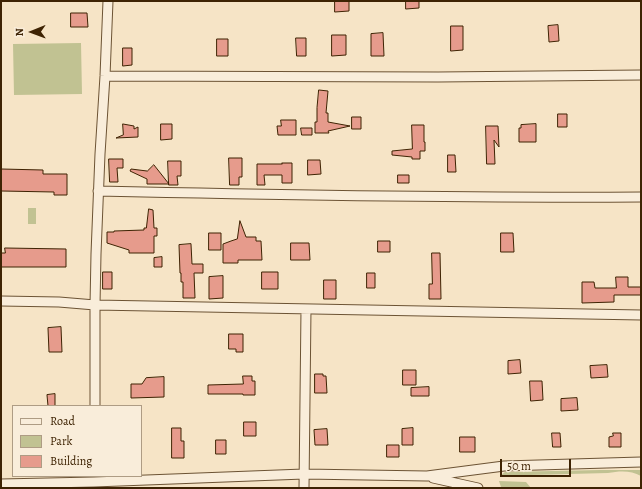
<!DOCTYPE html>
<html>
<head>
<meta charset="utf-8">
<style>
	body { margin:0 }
	#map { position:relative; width:642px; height:489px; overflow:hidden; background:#f6e4c6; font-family:Alegreya,serif }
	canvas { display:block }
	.frame { position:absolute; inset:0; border:2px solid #3e2303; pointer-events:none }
	.legend { position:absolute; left:12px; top:405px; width:130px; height:72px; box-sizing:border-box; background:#f9edda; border:1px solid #ae9c84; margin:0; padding:5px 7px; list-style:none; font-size:12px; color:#3e2303 }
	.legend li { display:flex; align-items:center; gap:8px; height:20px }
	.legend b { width:20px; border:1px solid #ae9c84 }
	.north { position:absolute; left:12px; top:12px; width:40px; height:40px; -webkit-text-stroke:3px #f9edda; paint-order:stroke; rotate:269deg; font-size:11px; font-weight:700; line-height:16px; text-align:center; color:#3e2303 }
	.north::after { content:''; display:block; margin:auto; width:14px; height:18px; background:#3e2303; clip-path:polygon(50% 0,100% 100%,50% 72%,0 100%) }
	.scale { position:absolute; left:500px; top:459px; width:71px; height:18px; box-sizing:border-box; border:2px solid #3e2303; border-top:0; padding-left:5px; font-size:12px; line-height:14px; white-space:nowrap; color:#3e2303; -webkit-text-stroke:3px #f9edda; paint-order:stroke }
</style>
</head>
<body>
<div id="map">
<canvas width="642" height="489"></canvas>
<div class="frame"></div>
<ul class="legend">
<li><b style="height:5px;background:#f9edda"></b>Road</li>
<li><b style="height:11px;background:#c1c292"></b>Park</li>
<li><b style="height:11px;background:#e69b8c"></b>Building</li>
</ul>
<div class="north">N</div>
<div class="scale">50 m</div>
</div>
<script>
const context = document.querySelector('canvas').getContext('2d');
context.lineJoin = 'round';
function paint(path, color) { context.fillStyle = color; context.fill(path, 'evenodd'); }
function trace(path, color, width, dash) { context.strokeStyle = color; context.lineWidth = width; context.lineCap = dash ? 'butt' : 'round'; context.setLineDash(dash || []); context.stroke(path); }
paint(new Path2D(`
	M81 43 82 94 14 95 13 44Z
	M28 208H36V224H28Z
	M600 470H641V476C631 470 619 471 608 473L530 475 526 477H500L501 475 505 472Z
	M499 481 526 482 531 488H534H508L501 487Z`), '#c1c292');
const building = new Path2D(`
	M335 1H349V11L335 12Z
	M406 1H419V8L406 9Z
	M71 13H87L88 27H71Z
	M558 25 559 41 549 42 548 26Z
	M451 26H463V50L451 51Z
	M383 33 384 56H371V34Z
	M332 35H346V55L332 56Z
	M296 38H306V56H297Z
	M217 39H228V56H217Z
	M123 48H132V65L123 66Z
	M319 90 328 91 326 113H328V122L350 126 328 131 329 133H315V122H317V108Z
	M558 114H567V127H558Z
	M352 117H361V129H352Z
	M281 120H296V135H278L277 126H281Z
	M123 124 134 126V129L138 127V137L116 138 123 135Z
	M161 124H172V139L161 140Z
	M536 124V142H519V128H521V125Z
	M412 125H424V142H425V151H420V159H412V157L392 155V151L412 149Z
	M486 126H498L499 147 494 140 495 164H487Z
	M301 128H312V135H302Z
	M448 155H455L456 172H448Z
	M229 158H242V177H239V185H230Z
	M109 159H123V168H117L118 182H110Z
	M308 160H320L321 174 308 175Z
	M168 161H181V176H177L178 185H169Z
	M282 163H292V183H282V175H264L265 185H257V164H282Z
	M154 165 169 184H147V179L130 171 131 169 147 171Z
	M1 169 43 170V174H67V195H54V192L1 191Z
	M398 175H409V183H398Z
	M149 209 153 210 154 228H157V236H154V253H129V250L107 243V232H114V231L144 230V228H146Z
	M240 221 246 237H256V241H261L262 260H238V263H223V244L231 241 237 239Z
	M209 233H221V250H209Z
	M501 233H513L514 252H501Z
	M378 241H390V252H378Z
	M291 243H309L310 260H291Z
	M191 244 192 264H203V273H194L195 298H183V282H181V273H180L179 245Z
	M5 248 66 249V267H1V253H5Z
	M432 253H440L441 299H429V284H432Z
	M162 257V267H154V258Z
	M103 272H112V289H103Z
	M262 272H278V289H262Z
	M367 273H375V288H367Z
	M223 276V298L209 299V277Z
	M616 277H628V287H641V295H614V302L582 303V282H594L595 288H616Z
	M324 280H336V299H324Z
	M61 327 62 352H49L48 328Z
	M229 334H243V352H236V349H229Z
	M520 360 521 373 508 374V361Z
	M607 365 608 377 591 378 590 366Z
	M403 370H416V385H403Z
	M315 374H323V376H326L327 393H315Z
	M243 376H252V381H255V395H243V394H208V385L243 384Z
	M164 377V397L131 398V384H142L146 378Z
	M530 381H542L543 400 531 401Z
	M429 387V396H411V388Z
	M55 394V406H48L47 395Z
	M577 398 578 410 561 411V399Z
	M244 422H256V436H244Z
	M172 428H181V441H184V458H172Z
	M413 428V445H402V429Z
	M327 429 328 445H315L314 430Z
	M552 433H560L561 447H553Z
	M613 433H621V447H609V437L613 436Z
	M460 437H475V452H460Z
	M216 440H226V454H216Z
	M387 445H399V457H387Z`);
paint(building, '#e69b8c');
trace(building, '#3e2303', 1);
const minor = new Path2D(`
	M105 76 438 77 641 75
	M98 191C279 195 460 198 641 197
	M1 301 59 302 95 305 641 315
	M95 406V305L96 254 100 154 105 76 108 1
	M433 478 478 488
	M1 484 94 482 304 474 427 476 504 466 641 462
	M304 488 306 309`);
trace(minor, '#6c5334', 11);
trace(minor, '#f9edda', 9);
</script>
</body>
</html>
